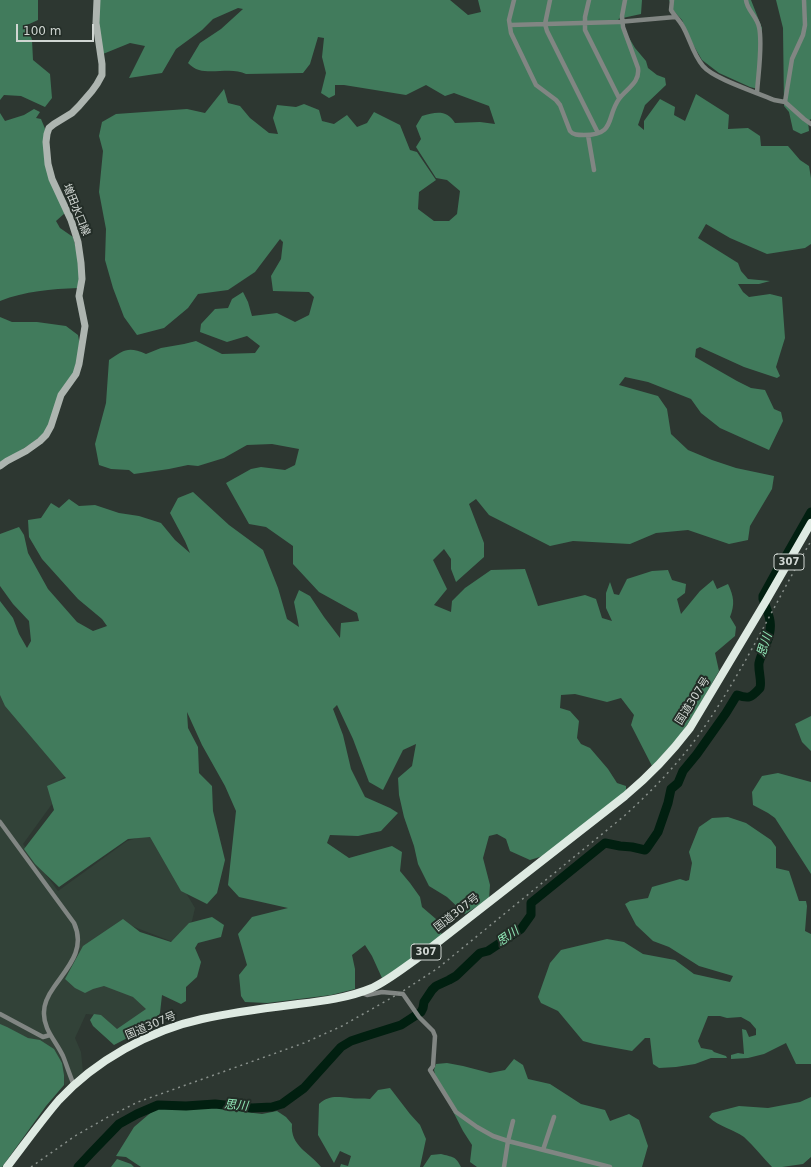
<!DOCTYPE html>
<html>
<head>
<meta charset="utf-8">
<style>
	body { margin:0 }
	#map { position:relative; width:811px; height:1167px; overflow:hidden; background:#2d3731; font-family:"DejaVu Sans",sans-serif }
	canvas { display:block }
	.scale { position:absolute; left:16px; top:24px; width:78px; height:18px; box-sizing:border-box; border:2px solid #d0d6d2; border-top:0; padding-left:5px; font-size:12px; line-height:14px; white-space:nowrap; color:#d0d6d2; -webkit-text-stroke:3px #232d27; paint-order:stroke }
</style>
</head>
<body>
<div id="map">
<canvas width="811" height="1167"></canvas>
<div class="scale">100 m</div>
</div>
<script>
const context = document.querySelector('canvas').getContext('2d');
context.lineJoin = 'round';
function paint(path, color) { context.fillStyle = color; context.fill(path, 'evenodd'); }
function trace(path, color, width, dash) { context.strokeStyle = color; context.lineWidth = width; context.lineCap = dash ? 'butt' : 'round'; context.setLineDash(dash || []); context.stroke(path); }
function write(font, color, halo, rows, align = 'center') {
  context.font = font + ' "DejaVu Sans","Noto Sans JP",sans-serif'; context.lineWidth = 4; context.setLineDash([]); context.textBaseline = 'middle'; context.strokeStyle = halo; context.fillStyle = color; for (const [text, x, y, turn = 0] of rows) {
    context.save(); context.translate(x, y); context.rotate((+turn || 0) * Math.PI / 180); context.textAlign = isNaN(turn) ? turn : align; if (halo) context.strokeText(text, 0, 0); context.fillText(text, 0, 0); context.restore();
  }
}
paint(new Path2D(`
	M0 689 66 776 49 787 52 804 23 844 58 891 127 841 151 834 195 908 192 921 173 942 124 923 106 982 136 994 149 1008 118 1031 98 1015 86 1014 75 1038 81 1052 83 1072 65 1086 53 1051 43 1044 0 1027Z`), '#324238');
paint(new Path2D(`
	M0 0H38V20L27 25 32 40 33 60 50 74 52 98 45 107 21 96 4 95 0 100Z
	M100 0H450L468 15 481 12 478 0H642L641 14 618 19 635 48 646 61 648 68 657 75 665 78 666 85 645 105 638 125 644 130V121L660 99 675 107 674 115 685 121 696 94 729 115 728 129 748 128 760 136 761 146H788L800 160 809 166 811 178V244L805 248 767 254 730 238 706 224 698 238 738 263 741 271 748 279 770 281 759 284H738L743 292 749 297 770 294 782 297 785 338 776 367 780 376 777 378 744 367 700 347 696 349 695 357 737 381 751 388 765 390 774 409 781 412 783 421 769 450 720 428 701 413 691 399 648 382 625 377 619 385 658 396 667 409 671 434 688 450 712 460 736 468 774 476 772 489 750 526 748 540 729 544 688 530 656 533 630 544 573 541 550 546 489 515 476 499 469 504 484 543V557L456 582 451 569V559L444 549 433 560 447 589 434 605 451 612 452 601 465 588 491 570 525 569 538 606 585 595 596 599 602 618 612 621 606 608V593L610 582 614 594 619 595 627 579 652 571 668 570 672 580 686 584 685 593 677 599 681 614 700 591 713 580 717 589 728 584C734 597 735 604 730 617L736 627 735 636 715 653 719 671 699 706 680 736 652 766 631 725 634 715 621 698 607 702 575 694 561 695 560 708 570 711 579 721 577 738 581 744 590 748 608 769 617 783 626 786V793L543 856 530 860 510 851 506 839 497 834 489 836 483 858 490 885 489 899 465 914 447 897 429 886 418 864 414 846 404 817 399 795 398 778 412 766 416 744 403 750 383 790 369 782 353 739 337 705 333 709 343 735 351 769 365 797 390 808 398 813 381 831 358 836 330 835 327 843 349 858 392 846 402 852 400 871 410 883 420 897 422 907 436 919 442 935 405 964 382 978 372 956 365 945 352 955 355 969V989L331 995 267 1003 245 1002 241 996 239 975 247 965 238 934 252 917 288 908 239 897 228 885 236 811 225 786 202 745 187 712 188 728 198 747 199 773 212 786 213 811 225 860 217 893 207 904 181 891 150 837 128 839 59 887 35 864 24 849 54 810 47 786 66 778 5 706 0 695V601L13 618 19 634 27 648 31 641 29 621 13 604 0 586V534L19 527 24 535 28 553 48 589 77 622 93 631 107 626 102 619 78 599 42 559 29 537 28 520 41 518 51 503 59 508 69 499 79 506 95 505 119 513 139 516 161 523 175 540 190 553 185 541 170 513 178 498 193 492 229 525 263 550 278 588 287 619 299 627 294 602 299 590 310 596 324 617 340 638 341 623 359 621 357 613 319 592 293 564V546L266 527 249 524 226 483 251 469 261 467 285 470 295 465 299 449 272 444 247 445 224 458 198 466 188 465 169 469 134 474 129 470 111 469 99 465 95 444 106 403 109 360C124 350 128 346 146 354L161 348 184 344 196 341 222 354 255 353 260 346 247 336 227 342 200 332 201 324 215 309 228 308 232 299 243 292 248 302 252 316 277 313 295 322 309 315 314 297 309 292 273 291 271 276 281 259 283 242 280 239 255 272 228 290 198 294 188 308 164 328 137 335 124 317 113 288 105 260 106 229 99 192 103 151 99 136 102 122 116 114 187 109 205 113 224 89 228 103 240 106 250 118 269 133 278 134 273 118 277 105 296 107 304 104 319 110 322 121 334 124 347 115 357 127 367 123 374 112 400 125 410 150 417 152 436 180 419 192 418 209 434 221H449L457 214 460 191 447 180 436 178 416 147 421 139 416 126 422 116C435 112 447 109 455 123L480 122 495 124 489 106 454 93 445 96 426 85 406 95 344 85H335V95L329 98 321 93 326 73 322 57 324 38 318 37 310 64 303 73 246 74C233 67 213 74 199 70 195 69 191 66 188 63L200 43 221 29 243 9 238 8 213 19 202 30 176 49 162 73 129 78 145 46 130 43 103 54 97 19Z
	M669 0H751L762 28 758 89 750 87 719 73 702 60 691 41 682 20 673 10Z
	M776 0H811V119L808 121 809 131 801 134 793 130 789 112 784 106 783 28Z
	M34 109 40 112 36 118 41 119 46 131 44 150 65 213 56 221 60 228 73 237C78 254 81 271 78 288 51 289 25 291 0 301V113L5 121 24 115Z
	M0 317 12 322H37L66 326 78 335 82 357 46 431 35 441 0 464Z
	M811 716V751L802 742 795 724Z
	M778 773 811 782V874L775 818 768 813 753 805 752 792 762 776Z
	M728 817 746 823 771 840 776 847V868L789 871 799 901H806L807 906 805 931 811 934V1064H796L786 1043 764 1054 748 1058 731 1059V1055L738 1053 744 1054 742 1029 746 1030 749 1037 756 1035V1029L750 1022 741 1017 727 1018 720 1016H708L698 1041 701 1048 712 1050 714 1052 726 1056 727 1058H711L695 1064 676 1067 659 1068 653 1064 650 1038H645L632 1051 594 1044 583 1041 558 1011 541 1003 538 997 550 963 561 950 607 939 624 942 643 954 675 960 694 974 730 982 733 976 699 966 669 947 653 941 636 925 625 904 630 901 648 898 652 887 680 879 686 881 689 880 692 863 689 852 699 827 712 818Z
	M212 917 224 925 221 937 198 943 195 948 201 962 197 977 186 987V1001L181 1004 162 995 160 1013 154 1024 114 1045 93 1026 90 1020 94 1014 101 1015 117 1029 146 1009 133 997 104 986 93 989 85 993 75 988 65 979 83 946 123 919 140 932 171 942 189 923Z
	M0 1024 7 1027 28 1038 40 1040 54 1049 62 1063 64 1075V1085L46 1106 2 1167H0Z
	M514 1059 523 1065 528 1079 550 1084 581 1104 605 1110 610 1121 629 1114 639 1120 648 1146 642 1167H477L470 1162 472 1145 463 1131 436 1078 434 1070 436 1064 447 1063 463 1066 490 1073 505 1070Z
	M390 1088 410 1114 420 1125 426 1139 420 1167H340L341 1164 348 1166 351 1156 340 1151 334 1163 318 1135 319 1104C329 1095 337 1097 350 1098 356 1099 363 1098 370 1099L378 1090Z
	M811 1097V1157L803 1164 782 1167H772C763 1158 754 1146 744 1137 733 1129 719 1127 709 1117L712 1113 739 1106 768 1108 800 1102Z
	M217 1106 245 1112 262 1114 277 1111 286 1117 292 1124C290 1146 309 1152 321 1167H141L126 1157 116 1156 134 1127 155 1109 169 1107 195 1108Z
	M441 1154C452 1157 456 1156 461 1167H423L431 1155Z
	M117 1159 131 1164 134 1167H111Z`), '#417b5c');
trace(new Path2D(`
	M782 563 811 512
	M78 1167 91 1153 119 1124 137 1114 158 1105 186 1106 215 1104 252 1108 272 1107 282 1104 304 1088 341 1047 351 1041 363 1037 401 1025 421 1012 423 1008 424 1002 432 990 436 986 449 980 456 976 480 953 488 951 521 929 531 915V903L605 843 620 846 632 847 645 850 647 848 658 832 668 803 671 789 678 783 683 771 697 754 726 713 737 695C749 699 751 698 760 688 762 680 758 671 759 663 761 655 764 649 767 642 774 625 769 615 763 599V596L779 567`), '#011f10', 9);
trace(new Path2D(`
	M514 0 509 20 511 33 536 85 556 100 560 105 570 131C573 135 578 135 584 135 616 135 606 117 619 99 627 88 640 83 638 68L623 27 622 16 625 0
	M550 0 545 24 547 31 598 133
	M589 0 585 17V30L619 98
	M672 0 671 10C674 15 679 20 682 25 690 38 692 53 703 66 714 79 756 92 774 100L785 102 804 119 811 124
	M746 0C747 10 757 17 759 27 763 44 758 75 757 93
	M510 25 618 22 675 17
	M785 102 792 59 803 35 805 25 804 0
	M588 135 594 170
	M0 822 74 923C86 949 68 967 54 987 49 994 44 1002 44 1012 43 1029 56 1041 63 1056 67 1066 70 1076 74 1085
	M362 993 367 995 382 992 403 994 419 1017 433 1031 435 1036 433 1066 430 1070 456 1112 477 1127 493 1136 508 1141 610 1167
	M0 1014 43 1037 50 1035
	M543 1150 554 1117
	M504 1167 508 1141 513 1121`), '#818683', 4.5);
trace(new Path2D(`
	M0 466 7 461 26 451 40 441 46 435 51 426 61 395 76 374 79 364 85 326 79 296 82 279 81 263 78 242 71 220 52 179 48 164 46 142 47 134 49 128 54 124 72 113 79 106 92 91 97 84 102 75V64L96 23 97 0`), '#adb5b0', 7);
trace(new Path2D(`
	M7 1167C24 1145 41 1121 59 1100 95 1061 150 1030 202 1019 233 1012 266 1008 298 1004 323 1001 348 998 372 988 387 981 401 970 415 960L625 796C649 776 671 753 690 728L766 601 811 523`), '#deeae2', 8);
trace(new Path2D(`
	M31 1167 75 1136 108 1117 138 1102 304 1043 342 1026 400 993 438 968 623 817C653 790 680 762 703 729 744 670 775 603 811 541`), '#88908b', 1.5, [2, 4]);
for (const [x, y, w] of [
	[789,562,30],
	[426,952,30]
]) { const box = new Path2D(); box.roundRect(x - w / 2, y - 8, w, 16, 3); context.fillStyle = '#232d27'; context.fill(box); trace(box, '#d0d6d2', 1); }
write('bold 10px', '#d0d6d2', null, [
	["307",789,562],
	["307",426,952]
]);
write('11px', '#d0d6d2', '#232d27', [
	["増田水口線",76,210,68],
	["国道307号",693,701,-58],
	["国道307号",457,913,-38],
	["国道307号",151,1026,-23]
]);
write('italic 12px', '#90e7b6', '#232d27', [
	["思川",765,645,-72],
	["思川",508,937,-35],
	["思川",236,1106,5]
]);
</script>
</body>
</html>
